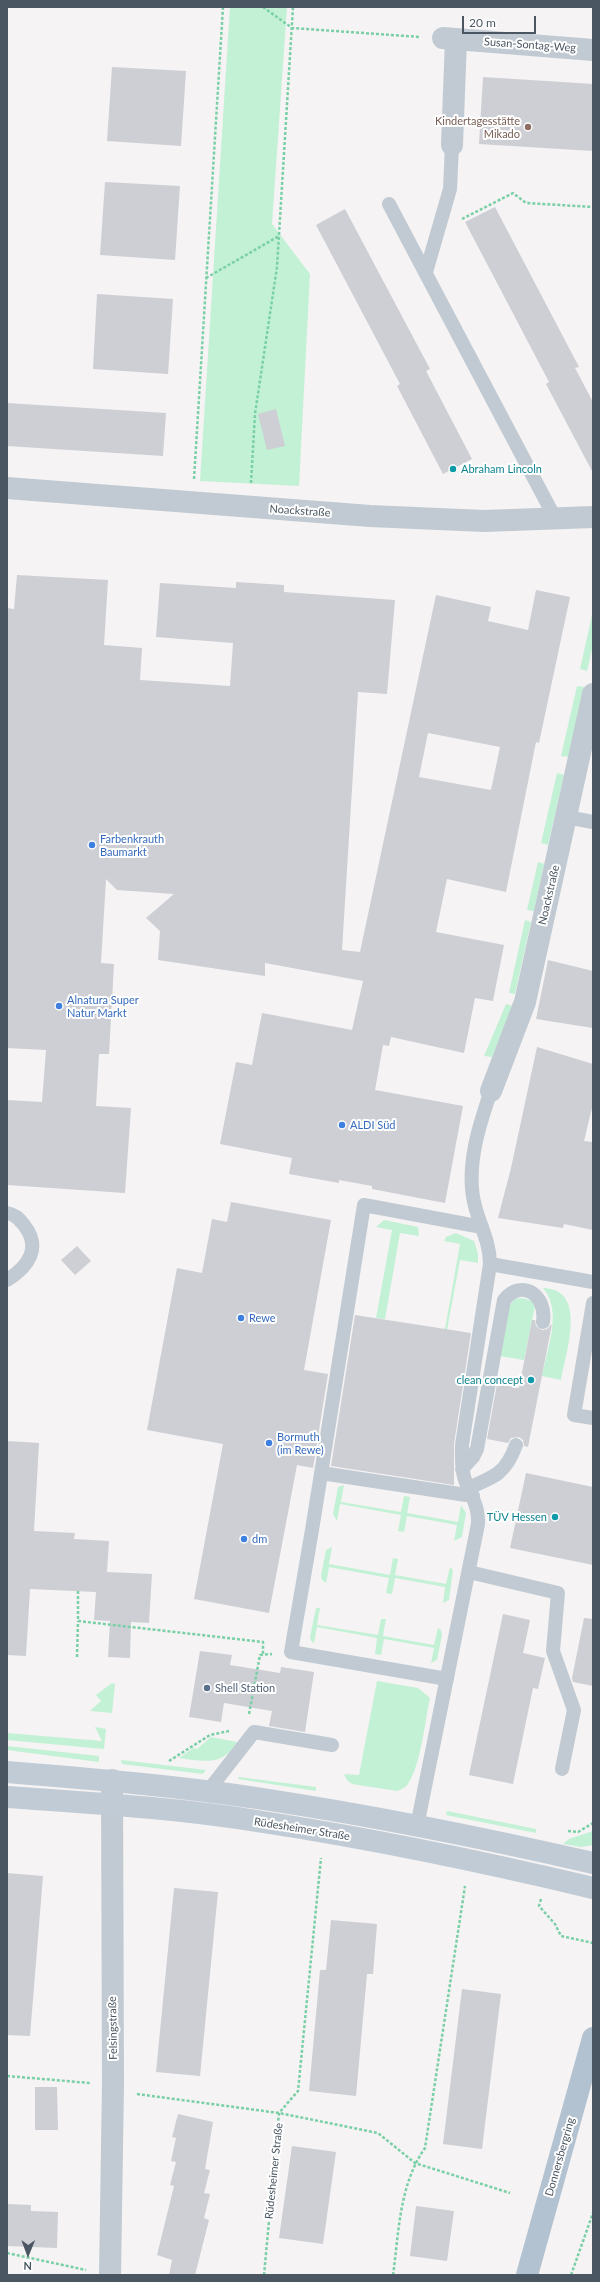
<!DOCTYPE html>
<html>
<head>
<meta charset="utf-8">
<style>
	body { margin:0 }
	#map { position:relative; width:600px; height:2282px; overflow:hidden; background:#f5f3f3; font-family:Lato,sans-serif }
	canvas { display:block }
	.frame { position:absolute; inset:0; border:8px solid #4a5661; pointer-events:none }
	.north { position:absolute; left:8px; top:2234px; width:40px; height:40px; -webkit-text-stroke:3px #fff; paint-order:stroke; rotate:181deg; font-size:11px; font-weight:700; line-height:16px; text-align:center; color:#4a5661 }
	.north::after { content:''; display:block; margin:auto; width:14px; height:18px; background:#4a5661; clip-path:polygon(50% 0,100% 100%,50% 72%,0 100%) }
	.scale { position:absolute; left:462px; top:16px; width:74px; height:18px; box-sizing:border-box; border:2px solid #4a5661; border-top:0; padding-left:5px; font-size:12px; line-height:14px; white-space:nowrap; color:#4a5661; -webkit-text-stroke:3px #fff; paint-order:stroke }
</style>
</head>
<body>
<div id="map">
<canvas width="600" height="2282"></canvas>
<div class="frame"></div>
<div class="north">N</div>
<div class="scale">20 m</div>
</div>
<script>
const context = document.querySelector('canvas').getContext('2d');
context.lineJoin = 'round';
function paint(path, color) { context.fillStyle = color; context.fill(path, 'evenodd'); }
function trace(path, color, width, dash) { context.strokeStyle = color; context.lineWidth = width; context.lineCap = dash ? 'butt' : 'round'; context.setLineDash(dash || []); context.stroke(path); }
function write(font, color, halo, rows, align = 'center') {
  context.font = font + ' Lato,sans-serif'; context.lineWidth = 4; context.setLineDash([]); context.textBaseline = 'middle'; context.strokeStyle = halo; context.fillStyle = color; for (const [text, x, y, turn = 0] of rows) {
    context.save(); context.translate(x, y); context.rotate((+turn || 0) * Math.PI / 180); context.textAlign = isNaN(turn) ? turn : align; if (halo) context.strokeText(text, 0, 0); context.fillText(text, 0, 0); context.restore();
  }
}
paint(new Path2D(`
	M230 7H287L272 224 310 274 299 486 200 481Z
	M593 611V645L587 671 580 669Z
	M577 686 584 687 569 757 561 756Z
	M557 773 564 775 548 845 541 843Z
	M538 862 544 864 534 911 527 910Z
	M525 920 531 922 515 994 509 993Z
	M506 1004 513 1006 492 1057 484 1056Z
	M384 1220 418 1227 419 1236 400 1233 385 1319 376 1318 392 1230 376 1227Z
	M456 1233 474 1241 478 1254V1263L460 1260 447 1330 445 1329 460 1244 444 1241 446 1237Z
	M543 1288C588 1289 566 1352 561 1380L542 1376C547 1349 563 1311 543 1288Z
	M522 1298 532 1301 535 1306 524 1360 499 1356 506 1308 515 1299Z
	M344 1485 341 1502 401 1512 404 1496 410 1497 407 1513 458 1522 461 1505 466 1513 462 1537 454 1541 457 1525 407 1516 404 1532 398 1531 401 1515 340 1504 337 1521 333 1514 338 1487Z
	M332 1547 329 1564 390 1575 393 1558 398 1559 395 1575 446 1584 450 1567 453 1570 449 1600 443 1603 445 1587 395 1578 392 1594 386 1593 389 1578 329 1567 326 1583 322 1580 321 1576 326 1550Z
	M316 1608H320L317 1625 378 1635 381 1619H386L383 1636 434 1645 438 1628 441 1630 442 1635 437 1660 431 1663 434 1648 384 1639 381 1655 375 1654 377 1638 317 1627 314 1643 311 1641 310 1637Z
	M377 1681 418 1688 430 1698C425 1721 421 1763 409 1782 407 1787 402 1789 397 1791L352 1784 347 1780 344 1774 359 1775Z
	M112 1683 115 1684 112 1713 90 1711 101 1701 96 1695Z
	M95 1727 106 1729 104 1749 7 1740V1733L102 1741Z
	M211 1737 237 1742C223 1767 203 1761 179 1758L193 1748 197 1749Z
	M7 1746 99 1756V1762L7 1750Z
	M121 1760 206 1770 203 1774 122 1764Z
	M239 1777 316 1787V1791L238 1779Z
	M447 1811 536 1829V1833L446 1815Z
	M593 1831V1845L581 1847 563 1844 569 1839Z`), '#c3f1d5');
paint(new Path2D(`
	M112 67 186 71 181 146 107 141Z
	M483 77 593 84V151L479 144Z
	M105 182 180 186 175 260 100 255Z
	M495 207 579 367 575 368 593 402V473L546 384 549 382 465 222Z
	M345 209 430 369 426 371 472 459 443 474 397 386 400 384 316 225Z
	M97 294 173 299 168 374 93 369Z
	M7 403 166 413 163 456 7 446Z
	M276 409 285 446 267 450 258 414Z
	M17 575 108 580 104 645 142 648 140 680 230 686 233 643 156 637 160 583 236 588V582L284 585V592L395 600 387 694 358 692 342 950 360 952 436 595 491 607 488 621 528 630 536 590 570 597 539 743 536 742 506 892 447 879 436 932 504 945 493 1001 475 998 464 1053 391 1037 389 1046 383 1045 375 1090 463 1106 445 1203 372 1189V1186L339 1180V1183L289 1174 292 1158 220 1144 236 1062 252 1065 262 1013 352 1030 363 981 265 963V976L158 960 160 931 146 918 174 894 117 890 106 879 101 963 114 964 109 1054H99L96 1106 131 1108 125 1193 7 1185V1100L42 1102 46 1050 7 1048V608L14 609ZM428 733 500 747 491 790 419 777Z
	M548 960 593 971V1028L536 1019Z
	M537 1047 593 1064V1104L584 1141 593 1142V1230L564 1224 563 1228 498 1218 511 1168Z
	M231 1202 331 1220 304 1370 328 1374 313 1468 297 1465 269 1613 194 1599 223 1444 147 1430 177 1268 202 1273 212 1219 227 1222Z
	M77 1246 91 1261 75 1275 61 1260Z
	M355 1315 471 1333 454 1444V1485L331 1466Z
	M532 1320H535L536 1326 542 1330 547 1329 552 1324 528 1447 524 1446 523 1440 519 1437 511 1438 508 1443 487 1439 497 1384 519 1388Z
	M7 1441 39 1443 34 1531 75 1533 74 1539 109 1541 107 1572 152 1574 149 1623 131 1622 130 1658 108 1657 110 1621 94 1620 96 1592 30 1589 26 1656 7 1655Z
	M526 1473 593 1487V1565L510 1548Z
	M503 1614 530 1620 523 1653 545 1658 538 1689 533 1688 513 1784 469 1775Z
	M584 1618 593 1619V1686L573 1682 572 1678Z
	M200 1651 232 1655 230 1665 280 1673 281 1667 314 1672 305 1732 269 1726 272 1711 224 1703 221 1722 189 1717Z
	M7 1873 43 1876 30 2036 7 2035Z
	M174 1888 218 1892 200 2076 156 2072Z
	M331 1920 377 1924 373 1974H367L356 2096 309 2091 320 1970H326Z
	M462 1989 501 1994 482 2149 443 2144Z
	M35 2087H57L58 2130H35Z
	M178 2114 213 2122 205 2169 210 2170 204 2193 210 2194 204 2218 209 2220 195 2275H169L172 2260 157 2255 174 2186 170 2185 176 2162 171 2161 176 2138 172 2137Z
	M292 2146 336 2152 323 2244 279 2238Z
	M7 2204 31 2205V2211L58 2212 57 2248 7 2246Z
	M416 2206 454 2211 447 2261 410 2256Z`), '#cdcfd5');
trace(new Path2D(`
	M263 7 292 28 420 37
	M462 219 513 193 526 203 593 207
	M206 278 279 236
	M194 479 223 7
	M251 483 255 414 277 267 293 7
	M592 595H593
	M78 1591V1621L263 1642V1654
	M77 1657 78 1621
	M249 1714 260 1655 272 1654
	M169 1761 210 1735 229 1731
	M568 1831 578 1832 593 1823
	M541 1899 539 1906 555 1924 561 1936 593 1943
	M7 2076 90 2083
	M137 2094 279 2113 378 2133 415 2163 510 2193
	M7 2253 86 2270
	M264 2275 279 2113 298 2091 321 1858
	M393 2275C399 2232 399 2185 425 2148L465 1886
	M571 2275 593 2213`), '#7ad0a6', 2.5, [3, 2]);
trace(new Path2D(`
	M389 204 555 518
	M426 272 450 189 452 145
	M566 817 593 822
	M7 1213C16 1215 18 1218 24 1225 42 1248 28 1267 7 1280
	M490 1264 593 1282
	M593 1303 574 1415 593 1418
	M462 1469 473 1457 477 1449 504 1300C522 1278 547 1295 543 1322
	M321 1473 473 1496
	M468 1488C495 1477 506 1473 516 1445
	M469 1572 558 1593 553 1651 574 1710 562 1769
	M447 1679 291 1652 312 1530 364 1205 482 1227
	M208 1791 254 1732 332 1745
	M417 1826 478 1524C479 1505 471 1497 465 1480 461 1469 462 1457 462 1445L490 1264C490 1242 480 1226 475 1206 465 1169 479 1125 491 1091`), '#c1cad2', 14);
trace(new Path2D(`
	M443 38 593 50
	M452 145 456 39
	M7 488 370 516 484 521 593 517
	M491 1091 525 1002 593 694
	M110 2275 113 2084 112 1780`), '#c1cad2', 22);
trace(new Path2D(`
	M7 1772C93 1779 178 1786 263 1799 374 1816 484 1838 593 1863
	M7 1797C92 1803 179 1808 263 1822 374 1839 484 1862 593 1888`), '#c1cbd6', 22);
trace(new Path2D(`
	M527 2275 593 2038`), '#b3c2d1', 22);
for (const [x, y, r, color] of [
	[528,127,4,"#8d6e63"],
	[453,469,4,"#0f9aa8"],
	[92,845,4,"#3f7fe0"],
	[59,1006,4,"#3f7fe0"],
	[342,1125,4,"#3f7fe0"],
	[241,1318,4,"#3f7fe0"],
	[531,1380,4,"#0f9aa8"],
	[269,1443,4,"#3f7fe0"],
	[555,1517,4,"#0f9aa8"],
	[244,1539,4,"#3f7fe0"],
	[207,1688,4,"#5c6f8a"]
]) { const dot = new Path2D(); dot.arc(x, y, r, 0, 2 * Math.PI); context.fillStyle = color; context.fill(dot); trace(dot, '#fff', 1.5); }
write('11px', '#4a5661', '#fff', [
	["Susan-Sontag-Weg",530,45,4],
	["Noackstraße",300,511,4],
	["Noackstraße",549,895,-77],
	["Rüdesheimer Straße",302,1829,9],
	["Felsingstraße",113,2028,-91],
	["Donnersbergring",560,2157,-74],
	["Rüdesheimer Straße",274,2171,-84]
]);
write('11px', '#785e54', '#fff', [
	["Kindertagesstätte",520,121],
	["Mikado",520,134]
], 'right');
write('11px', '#0d838f', '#fff', [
	["Abraham Lincoln",461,469,"left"],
	["clean concept",523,1380],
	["TÜV Hessen",547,1517]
], 'right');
write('11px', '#366cbe', '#fff', [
	["Farbenkrauth",100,839],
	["Baumarkt",100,852],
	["Alnatura Super",67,1000],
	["Natur Markt",67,1013],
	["ALDI Süd",350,1125],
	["Rewe",249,1318],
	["Bormuth",277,1437],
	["(im Rewe)",277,1450],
	["dm",252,1539]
], 'left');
write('11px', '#4e5e75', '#fff', [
	["Shell Station",215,1688]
], 'left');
</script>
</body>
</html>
